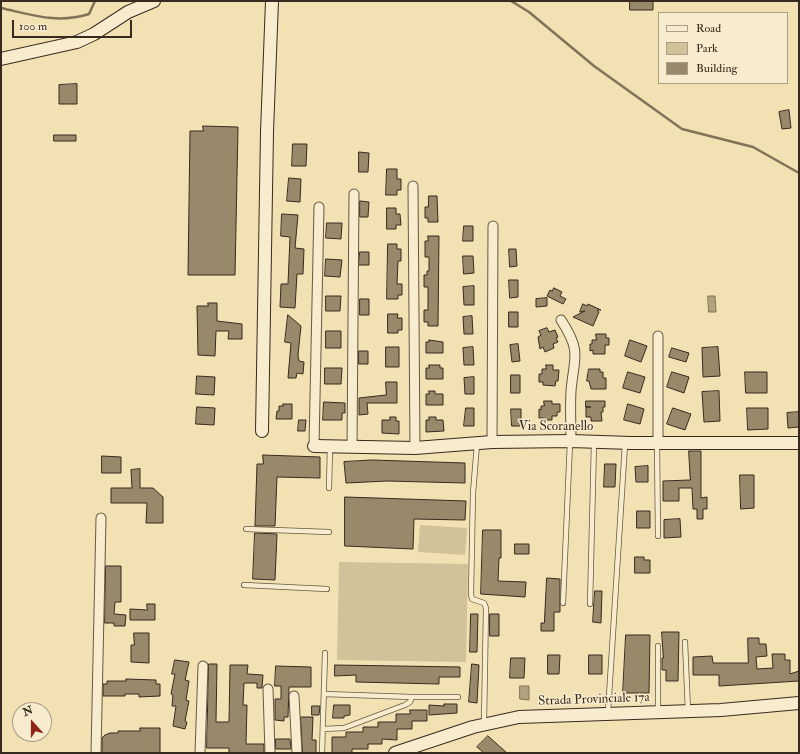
<!DOCTYPE html>
<html>
<head>
<meta charset="utf-8">
<style>
	body { margin:0 }
	#map { position:relative; width:800px; height:754px; overflow:hidden; background:#f2e1b2; font-family:"IM FELL Double Pica",serif }
	canvas { display:block }
	.frame { position:absolute; inset:0; border:2px solid #372a1f; pointer-events:none }
	.legend { position:absolute; left:658px; top:12px; width:130px; height:72px; box-sizing:border-box; background:#f7eccd; border:1px solid #aa9e87; margin:0; padding:5px 7px; list-style:none; font-size:12px; color:#372a1f }
	.legend li { display:flex; align-items:center; gap:8px; height:20px }
	.legend b { width:20px; border:1px solid #aa9e87 }
	.north { position:absolute; left:12px; top:702px; width:40px; height:40px; box-sizing:border-box; background:#f7eccd; border:1px solid #aa9e87; border-radius:50%; rotate:339deg; font-size:11px; font-weight:700; line-height:16px; text-align:center; color:#372a1f }
	.north::after { content:''; display:block; margin:auto; width:14px; height:18px; background:#8f2418; clip-path:polygon(50% 0,100% 100%,50% 72%,0 100%) }
	.scale { position:absolute; left:12px; top:20px; width:120px; height:18px; box-sizing:border-box; border:2px solid #372a1f; border-top:0; padding-left:5px; font-size:12px; line-height:14px; white-space:nowrap; color:#372a1f; -webkit-text-stroke:3px #f7eccd; paint-order:stroke }
</style>
</head>
<body>
<div id="map">
<canvas width="800" height="754"></canvas>
<div class="frame"></div>
<ul class="legend">
<li><b style="height:5px;background:#f7eccd"></b>Road</li>
<li><b style="height:11px;background:#d2c299"></b>Park</li>
<li><b style="height:11px;background:#98896b"></b>Building</li>
</ul>
<div class="north">N</div>
<div class="scale">100 m</div>
</div>
<script>
const context = document.querySelector('canvas').getContext('2d');
context.lineJoin = 'round';
function paint(path, color) { context.fillStyle = color; context.fill(path, 'evenodd'); }
function trace(path, color, width, dash) { context.strokeStyle = color; context.lineWidth = width; context.lineCap = dash ? 'butt' : 'round'; context.setLineDash(dash || []); context.stroke(path); }
function write(font, color, halo, rows, align = 'center') {
  context.font = font + ' "IM FELL Double Pica",serif'; context.lineWidth = 3; context.setLineDash([]); context.textBaseline = 'middle'; context.strokeStyle = halo; context.fillStyle = color; for (const [text, x, y, turn = 0] of rows) {
    context.save(); context.translate(x, y); context.rotate((+turn || 0) * Math.PI / 180); context.textAlign = isNaN(turn) ? turn : align; if (halo) context.strokeText(text, 0, 0); context.fillText(text, 0, 0); context.restore();
  }
}
paint(new Path2D(`
	M420 525 467 528 465 555 418 552Z
	M339 562 468 564 466 662 337 660Z`), '#d2c299');
const water = new Path2D(`
	M708 296H715L716 312H709Z
	M520 686H529V700L520 699Z`);
paint(water, '#b2a380');
trace(water, '#817359', 1);
trace(new Path2D(`
	M511 1 529 12 594 66 682 129 753 147 799 173
	M1 8C33 15 57 24 89 14L95 1`), '#817359', 2.5);
const building = new Path2D(`
	M630 1H653V10H630Z
	M77 84V104H59V85Z
	M789 110 791 128 782 129 779 112Z
	M203 126 238 127 235 275H188L190 131H203Z
	M54 135H76V141H54Z
	M293 144H307L306 166H292Z
	M359 152 369 153 368 172H359Z
	M387 169H397V179H401V190H397V195H386Z
	M289 178 301 179 300 202 287 201Z
	M429 196H437L438 222H428V218H425V207H428Z
	M360 201 369 202 368 217H360Z
	M387 208H396V214H400L401 225H396V229H387Z
	M282 214 298 215 295 248 304 249 303 274H297L295 308 280 307 281 284H288L290 237 281 236Z
	M327 223H342L341 239 326 238Z
	M464 226H473V241H463Z
	M428 236H439L438 326H428V322H424V310H428V287H424V275H427V271H429V257H425V241H428Z
	M388 244H397V249H401V261H398L397 284H402V295H398V299H387Z
	M509 249H516L517 266 510 267Z
	M360 252H369V265H359Z
	M463 256H473L474 273 464 274Z
	M326 259 342 260 340 277 325 276Z
	M509 280H518V297L510 298Z
	M474 286V305H464L463 287Z
	M554 288 562 292 560 296 566 299 563 304 547 296 550 290 552 291Z
	M326 296H341L340 311H326Z
	M547 298V306L536 307V299Z
	M360 299H369V315H360Z
	M208 303H217V321L242 324V339H228L229 331H216L215 356 198 355 197 306H208Z
	M583 304 587 306 588 304 601 310H597L599 312 593 326 573 317 585 311 580 312Z
	M509 312H518V327H509Z
	M388 314H398L397 318H402V330H398V333H388Z
	M288 315 301 326 298 355 299 361 304 362 303 374 297 373 296 378H288L291 343 285 342Z
	M472 316 473 334H464L463 317Z
	M547 328 549 332 555 330 558 337 556 338 558 342 553 344 554 348 545 352 543 347 540 349 538 337 541 335 539 331Z
	M326 331H341V348H326Z
	M596 334H606V338H609V345H605V354H593V350L590 351V344H592V340H596Z
	M429 340 443 342V353H426V342H429Z
	M630 340 647 346 641 362 625 356Z
	M518 344 520 361 512 362 510 345Z
	M386 347H399V367H386Z
	M473 347 474 365H464L463 348Z
	M718 347 720 376 703 377 702 348Z
	M672 348 689 353 686 362 669 357Z
	M359 351H368V364H359Z
	M429 365H440V368H443V379H426V368H429Z
	M546 365H553V370H559L558 381H556L555 386 543 385V382H539V374H542V369H546Z
	M325 368H342L341 384H325Z
	M589 369H600V372H603V378H606V389H591L589 381H587Z
	M628 372 645 377 640 393 623 388Z
	M672 372 689 377 684 393 667 387Z
	M745 372H767V393H746Z
	M511 375H520V393H511Z
	M197 376 215 377 214 395 196 394Z
	M474 377V394H465L464 378Z
	M386 382H397V403H367L368 414 359 415V398L386 395Z
	M429 391H435V394H443V405H426V394H429Z
	M719 391 720 421 704 422 702 392Z
	M544 401H552V404H560V412H557V416H552V420H543V418H539V409L541 410V406H544Z
	M586 401H605V407H603V412H601L602 421H591V417H586V407H591H586Z
	M324 402 345 403V413H342V420H323Z
	M283 404H292V419H276L277 411H279V406H283Z
	M628 404 644 409 640 424 624 420Z
	M197 407 215 408 214 425 196 424Z
	M466 408H474V426H464Z
	M673 408 691 414 685 430 667 424Z
	M747 408H768V429L748 430Z
	M511 409H521V426H512Z
	M799 412V427L788 428 787 413Z
	M390 417H396V421H399V434L382 433V420H390Z
	M429 417H436V420H443L444 431 426 432V420H429Z
	M299 420H306L305 431H298Z
	M689 451H701V498L707 497V509H703V519H697V509H693L692 488H679V501H663V481L690 480Z
	M263 455 320 457V478L277 477 275 526H255L257 464H263Z
	M102 456 121 457V473H102Z
	M372 460 465 463V483L387 481 346 483 344 462Z
	M605 464H616L615 487H604Z
	M648 466V482H636L635 467Z
	M140 469V488H153L163 497V523H146L147 503H111V488H132L131 470Z
	M740 475H754V508L741 509Z
	M345 497 466 501 465 520 414 519 413 549 345 546Z
	M637 511H650V528H637Z
	M680 519 681 537 664 538V520Z
	M483 530H501V558H499L498 581 526 582 525 597 481 594Z
	M255 533 277 534 275 580 253 579Z
	M515 544H529V554H515Z
	M635 557H644V560H650V573H635Z
	M106 566H121V602H115L114 614 126 615 125 626H114V623H105Z
	M547 578 560 579V612H554V631H541V623H544Z
	M595 591H602L601 623 593 622Z
	M147 604H155V620H130V609L147 610Z
	M471 614H478L477 652H470Z
	M490 614H499V636H490Z
	M662 632H679L678 681H666V670H662V658H663Z
	M134 633H149V663L131 662V645H134Z
	M626 635H650L649 693H623Z
	M748 638H759V644H766L767 656 756 657 757 669 773 668 772 654H785V660H790V674L799 671V681L719 686V675H693V657L712 656 713 663H748Z
	M548 655H560L559 674H548Z
	M589 655H602V674H589Z
	M511 658H525L524 678H510Z
	M175 660 189 662 185 680 189 681 186 700 189 701 185 721 187 722 185 729 173 726 176 706H172L173 695 171 694 175 674H172Z
	M209 664H217L216 722H229L230 665H248L247 674 263 675 262 688H257V683H244L243 705H247L246 744H264V753H229V748H207Z
	M472 664 479 665 477 703 469 702Z
	M335 665 460 667V677H439V684L356 682V675L335 676Z
	M276 666 311 667V687H289L288 717H284V721L275 720V699H281V686H275Z
	M126 679 156 680V684H160V696L139 697V694H125V696H103V684H107V681H126Z
	M444 704H457V713L429 715V705L444 706Z
	M334 705H350V715L344 716V718H333Z
	M312 706H320L319 715H312Z
	M410 710H427V721H412V729H397V740L382 739V744H368V749H352V753H332V737H346V732H363V727H378V722H396V714H410Z
	M301 717H313L312 740H316V753H303Z
	M140 728H160V753H102V738L105 735 110 733H118V731H140Z
	M488 736 507 753H484L477 747Z
	M276 739H290L291 749H276Z`);
paint(building, '#98896b');
trace(building, '#372a1f', 1);
const lane = new Path2D(`
	M477 444 473 493 471 594 472 599 484 603 486 608 484 723
	M657 445 658 536
	M329 488 330 447
	M246 529 329 532
	M244 585 327 589
	M563 603 570 442
	M590 604 594 443
	M685 642 688 711
	M658 646V711
	M412 697H458
	M608 712 625 444
	M323 729 344 728 405 705 410 702 412 697 324 694
	M322 753 325 653`);
const street = new Path2D(`
	M413 186 415 448
	M561 320C582 352 574 357 571 391 570 407 571 424 571 441
	M492 442 493 226
	M658 443V336
	M314 446 319 207
	M352 447 354 194
	M268 689 270 753
	M294 696 297 753
	M96 753 101 518
	M200 753 203 666`);
const secondary = new Path2D(`
	M1 59 77 42 94 34 128 12 154 1
	M262 431 267 132 272 1
	M314 446 415 448 492 442 571 441 631 443H799
	M395 753 473 727 519 717 721 710 799 703`);
trace(lane, '#665844', 6);
trace(street, '#665844', 11);
trace(secondary, '#372a1f', 14);
trace(lane, '#f7eccd', 4.5);
trace(street, '#f7eccd', 9);
trace(secondary, '#f7eccd', 12);
write('13px', '#372a1f', '#f7eccd', [
	["Via Scoranello",556,427],
	["Strada Provinciale 17a",594,700,-2]
]);
</script>
</body>
</html>
